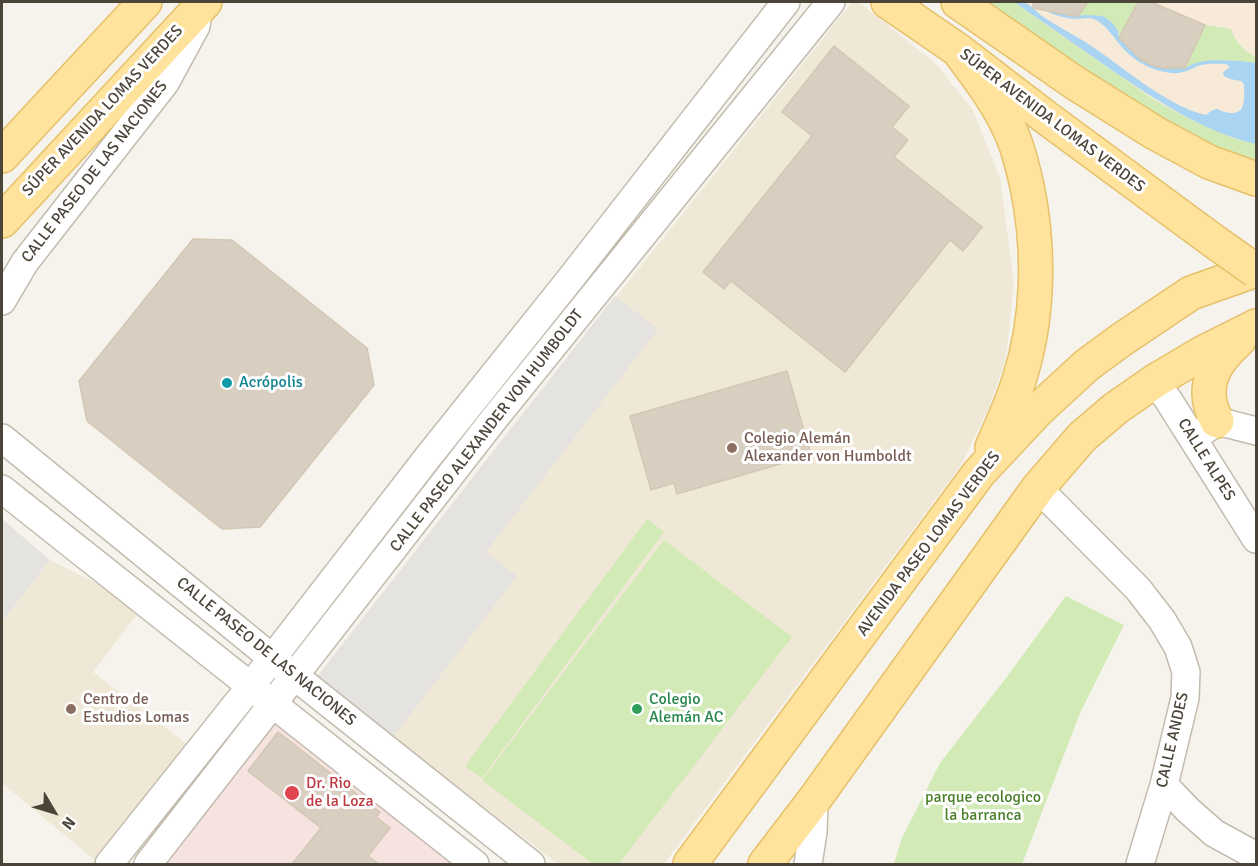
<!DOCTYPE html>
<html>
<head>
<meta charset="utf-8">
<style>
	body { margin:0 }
	#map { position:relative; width:1258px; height:866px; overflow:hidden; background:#f6f3ec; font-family:Signika,sans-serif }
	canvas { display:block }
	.frame { position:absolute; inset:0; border:3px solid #4b4439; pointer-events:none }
	.north { position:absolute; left:24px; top:782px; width:60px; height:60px; -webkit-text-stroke:4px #fff; paint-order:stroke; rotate:128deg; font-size:16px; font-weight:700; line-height:24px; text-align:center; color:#4b4439 }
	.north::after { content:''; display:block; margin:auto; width:21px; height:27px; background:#4b4439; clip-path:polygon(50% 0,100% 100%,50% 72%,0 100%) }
</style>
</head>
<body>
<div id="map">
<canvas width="1258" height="866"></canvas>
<div class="frame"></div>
<div class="north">N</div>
</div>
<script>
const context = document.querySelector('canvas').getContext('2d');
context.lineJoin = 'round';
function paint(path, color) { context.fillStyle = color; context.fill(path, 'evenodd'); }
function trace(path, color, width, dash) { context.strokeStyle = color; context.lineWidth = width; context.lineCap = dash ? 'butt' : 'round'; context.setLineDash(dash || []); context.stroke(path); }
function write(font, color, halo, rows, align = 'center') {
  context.font = font + ' Signika,sans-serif'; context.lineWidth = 6; context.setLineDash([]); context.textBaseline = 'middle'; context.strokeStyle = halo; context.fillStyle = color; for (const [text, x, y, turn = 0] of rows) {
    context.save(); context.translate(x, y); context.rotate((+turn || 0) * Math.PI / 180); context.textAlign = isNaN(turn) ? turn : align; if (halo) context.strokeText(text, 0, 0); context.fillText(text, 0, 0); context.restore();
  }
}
paint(new Path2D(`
	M977 2H1256V167Z`), '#f7ead8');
paint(new Path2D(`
	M852 2H859L936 64 973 110 1000 178 1014 283 1006 357 989 408 961 465 664 864H558L316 678 509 431Z
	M50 560 143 607 93 672 188 745 96 861 2 783V622Z`), '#efe8d6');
paint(new Path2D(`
	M275 722 453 864H167Z`), '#f6e3e0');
paint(new Path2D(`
	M977 2H1014L1052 29 1156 101 1189 119 1233 138 1256 144V167L1214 154Z
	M1088 2H1138L1119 38C1119 34 1119 31 1117 28 1112 21 1087 14 1078 16Z
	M1205 25 1231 29C1235 42 1244 51 1256 57V63L1241 61 1211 60 1185 68Z
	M647 519 664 532 482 778 465 766Z
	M664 540 792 637 619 864H593L482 780Z
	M1066 596 1124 625 1080 713 1022 864H894L901 840 940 763 1006 678Z`), '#d2eab5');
paint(new Path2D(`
	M615 296 658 329 486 552 517 576 393 737 316 678Z
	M2 519 50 560 2 622Z`), '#e5e3e0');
paint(new Path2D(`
	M1014 2C1031 1 1032 9 1045 18 1062 29 1080 38 1096 49 1126 70 1171 108 1206 115L1211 111 1217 109C1225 113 1240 117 1243 105 1245 99 1244 90 1244 84L1241 81 1230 79 1224 76 1223 72 1230 67 1226 64C1216 64 1208 63 1198 66 1189 70 1182 74 1172 73 1151 71 1133 61 1120 45 1113 36 1105 24 1094 19 1088 17 1081 19 1075 19 1060 18 1044 12 1033 2H1038L1052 11 1073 16 1087 15 1103 16 1109 20 1115 26 1118 31 1119 38 1130 50 1140 59 1163 68H1185L1195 63 1211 60 1241 61 1256 63V144C1201 131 1160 102 1113 71 1080 48 1047 25 1014 2Z`), '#a9d4f2');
const building = new Path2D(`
	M1033 2H1088L1078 16H1073L1033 8Z
	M1138 2H1151L1205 25 1185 68H1163L1151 65 1140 59 1119 38Z
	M834 46 909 106 892 127 908 140 894 157 982 227 963 251 950 240 845 372 731 281 724 289 703 272 812 136 782 112Z
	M193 239 232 240 367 348 374 385 260 527 222 529 87 421 79 381Z
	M787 371 811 455 677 494 674 483 651 490 630 416Z
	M278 732 380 812 376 817 390 828 368 856 379 864H292L321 828 248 771Z`);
paint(building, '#d8cfc1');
trace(building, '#d3c7b4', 1.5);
const minor = new Path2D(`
	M2 301 25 262 165 83 196 26 198 14
	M1155 381 1169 401 1256 539
	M1201 433 1217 421 1256 431
	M2 438 272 658 531 864
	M1038 488 1138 589 1162 620 1178 647 1186 672 1185 698 1164 785 1140 864
	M2 489 475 864
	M1164 785 1188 810 1214 833 1256 856
	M109 864 250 687 428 457 571 278 786 2
	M148 864 494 419 831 2
	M808 864 813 832 814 800`);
const major = new Path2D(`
	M888 2 958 50 1048 119 1215 242
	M958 2 1075 83 1155 133 1209 162 1256 179
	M958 50C975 73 993 96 1006 122 1017 142 1022 165 1027 186 1040 249 1039 319 1019 380 1012 403 1002 425 992 447
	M2 156 145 2
	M2 221 205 2
	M1217 421C1199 388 1213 363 1239 340
	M690 864 979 473 1038 410 1087 365 1121 340 1191 293 1256 270
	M765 864 814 800 1038 488 1082 437 1116 408 1155 381 1204 352 1256 326`);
trace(minor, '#c2bbae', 30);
trace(major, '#e6c16a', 36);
trace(minor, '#fff', 27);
trace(major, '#ffe39c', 33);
const majorBridge = new Path2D(`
	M1215 242 1256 271`);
trace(majorBridge, '#e6c16a', 36, []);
trace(majorBridge, '#ffe39c', 33);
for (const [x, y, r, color] of [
	[227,383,6,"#0f9aa8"],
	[732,448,6,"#8d6e63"],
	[71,709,6,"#8d6e63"],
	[637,709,6,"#2e9e5b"],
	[292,793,8,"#e0444e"]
]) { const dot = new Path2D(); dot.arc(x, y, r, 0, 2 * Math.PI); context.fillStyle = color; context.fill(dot); trace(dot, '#fff', 2); }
write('16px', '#4b4439', '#fff', [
	["SÚPER AVENIDA LOMAS VERDES",103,111,-47],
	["SÚPER AVENIDA LOMAS VERDES",1052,121,37],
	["CALLE PASEO DE LAS NACIONES",95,172,-52],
	["CALLE PASEO ALEXANDER VON HUMBOLDT",487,431,-52],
	["CALLE ALPES",1206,460,58],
	["AVENIDA PASEO LOMAS VERDES",929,544,-53],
	["CALLE PASEO DE LAS NACIONES",266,652,39],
	["CALLE ANDES",1173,740,-77]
]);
write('16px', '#0d838f', '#fff', [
	["Acrópolis",239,383]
], 'left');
write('16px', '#785e54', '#fff', [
	["Colegio Alemán",744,439],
	["Alexander von Humboldt",744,457],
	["Centro de",83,700],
	["Estudios Lomas",83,718]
], 'left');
write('16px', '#27864d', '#fff', [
	["Colegio",649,700],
	["Alemán AC",649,718]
], 'left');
write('16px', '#be3a42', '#fff', [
	["Dr. Rio",306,784],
	["de la Loza",306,802]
], 'left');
write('16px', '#4a7f2a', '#fff', [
	["parque ecologico",983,798],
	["la barranca",983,816]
]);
</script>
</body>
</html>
